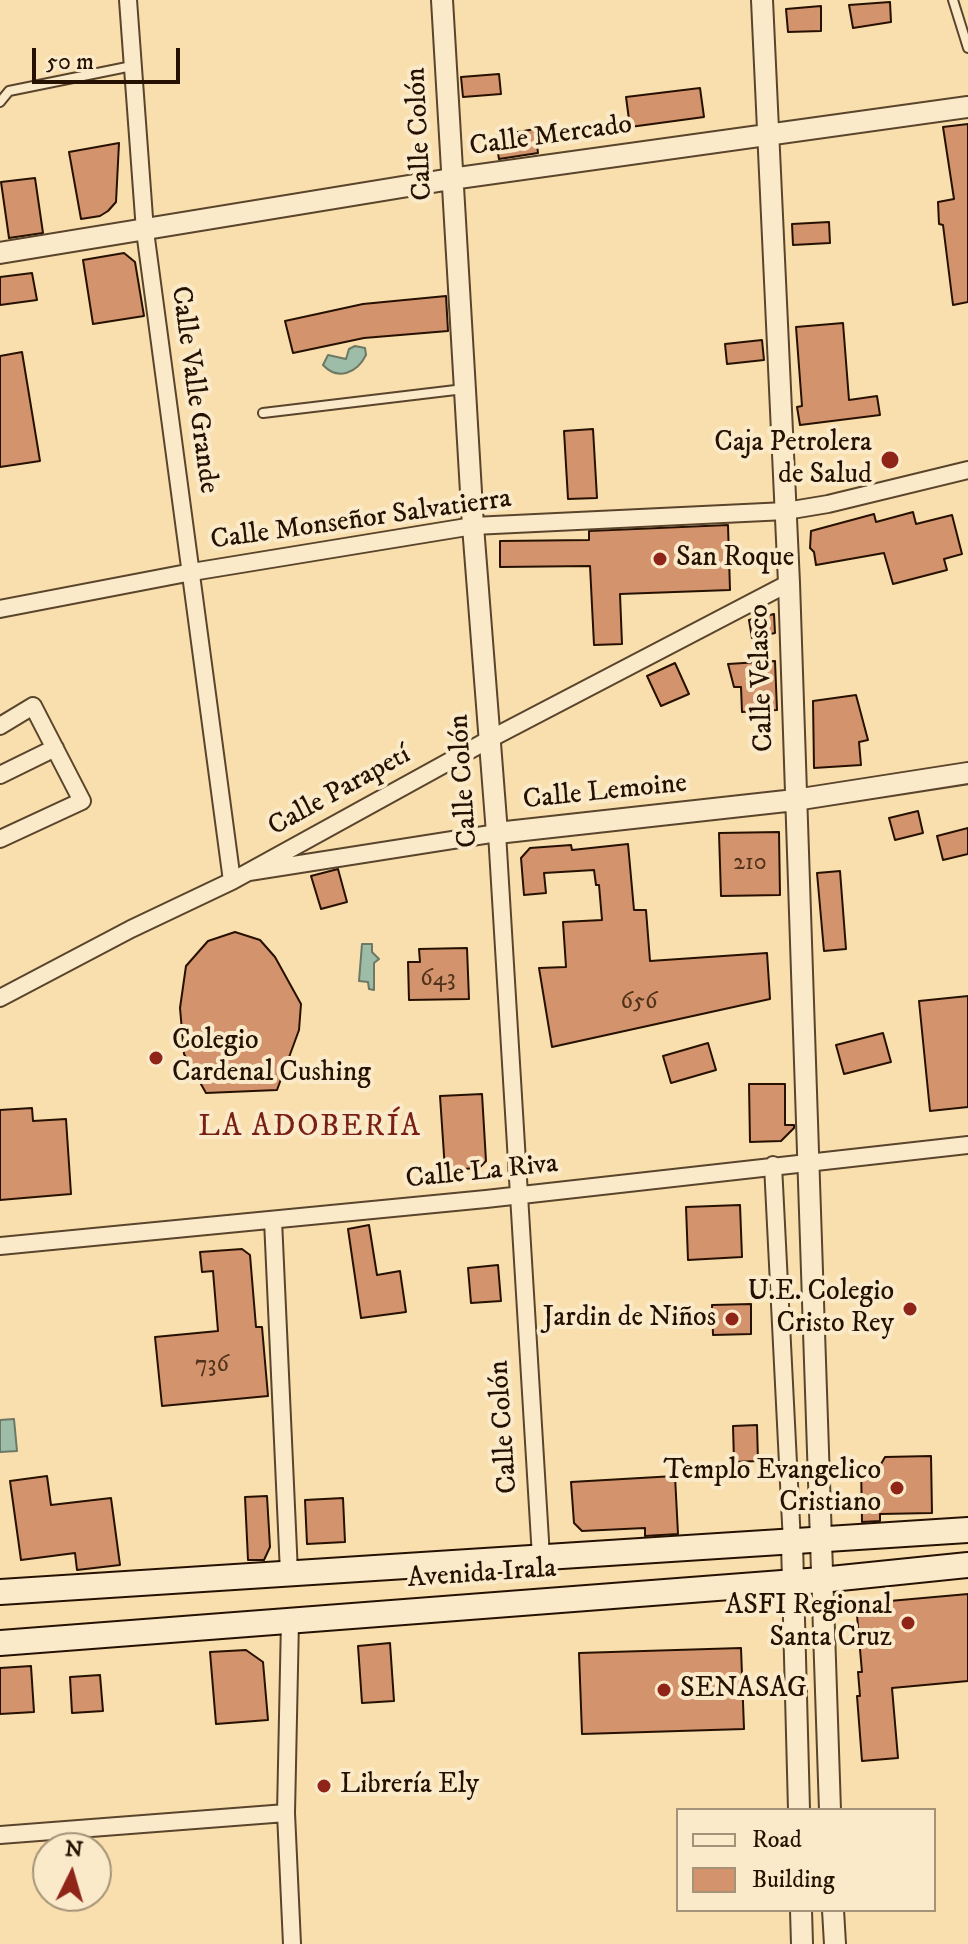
<!DOCTYPE html>
<html>
<head>
<meta charset="utf-8">
<style>
	body { margin:0 }
	#map { position:relative; width:968px; height:1944px; overflow:hidden; background:#f8dfad; font-family:"IM FELL DW Pica",serif }
	canvas { display:block }
	.legend { position:absolute; left:676px; top:1808px; width:260px; height:104px; box-sizing:border-box; background:#faeaca; border:2px solid #a59379; margin:0; padding:10px 14px; list-style:none; font-size:24px; color:#261100 }
	.legend li { display:flex; align-items:center; gap:16px; height:40px }
	.legend b { width:40px; border:2px solid #a59379 }
	.north { position:absolute; left:32px; top:1832px; width:80px; height:80px; box-sizing:border-box; background:#faeaca; border:2px solid #a59379; border-radius:50%; rotate:5deg; font-size:22px; font-weight:700; line-height:32px; text-align:center; color:#261100 }
	.north::after { content:''; display:block; margin:auto; width:28px; height:36px; background:#8f2418; clip-path:polygon(50% 0,100% 100%,50% 72%,0 100%) }
	.scale { position:absolute; left:32px; top:48px; width:148px; height:36px; box-sizing:border-box; border:4px solid #261100; border-top:0; padding-left:10px; font-size:24px; line-height:28px; white-space:nowrap; color:#261100; -webkit-text-stroke:6px #faeaca; paint-order:stroke }
</style>
</head>
<body>
<div id="map">
<canvas width="968" height="1944"></canvas>
<ul class="legend">
<li><b style="height:10px;background:#faeaca"></b>Road</li>
<li><b style="height:22px;background:#d3936c"></b>Building</li>
</ul>
<div class="north">N</div>
<div class="scale">50 m</div>
</div>
<script>
const context = document.querySelector('canvas').getContext('2d');
context.lineJoin = 'round';
function paint(path, color) { context.fillStyle = color; context.fill(path, 'evenodd'); }
function trace(path, color, width, dash) { context.strokeStyle = color; context.lineWidth = width; context.lineCap = dash ? 'butt' : 'round'; context.setLineDash(dash || []); context.stroke(path); }
function write(font, color, halo, rows, align = 'center') {
  context.font = font + ' "IM FELL DW Pica",serif'; context.lineWidth = 8; context.setLineDash([]); context.textBaseline = 'middle'; context.strokeStyle = halo; context.fillStyle = color; for (const [text, x, y, turn = 0] of rows) {
    context.save(); context.translate(x, y); context.rotate((+turn || 0) * Math.PI / 180); context.textAlign = isNaN(turn) ? turn : align; if (halo) context.strokeText(text, 0, 0); context.fillText(text, 0, 0); context.restore();
  }
}
const water = new Path2D(`
	M355 346 365 348 366 355C357 373 338 381 323 365L328 355 346 359 349 349Z
	M362 944H372V952L379 959 374 963V990L369 989 368 982 359 981Z
	M14 1419 17 1451 0 1452V1420Z`);
paint(water, '#9dbda9');
trace(water, '#6d7865', 2);
const building = new Path2D(`
	M890 2 891 22 853 28 849 5Z
	M821 6V31L788 32 786 9Z
	M499 74 501 94 463 97 461 77Z
	M700 88 704 117 630 127 626 97Z
	M968 124V302L953 305 943 225 939 224 938 202 954 199 943 127Z
	M535 129 538 153 499 159 495 136Z
	M119 143 116 202 108 211 100 216 81 219 69 152Z
	M35 178 43 233 9 238 1 182Z
	M829 222 830 243 793 245 792 224Z
	M124 253 135 262 144 316 93 324 83 260Z
	M32 273 37 300 0 305V277Z
	M446 296 448 331 364 338 293 353 285 321 363 304Z
	M843 323 849 400 877 396 880 415 800 425 797 407 802 406 796 327Z
	M762 340 764 360 727 364 725 344Z
	M22 352 40 461 0 467V356Z
	M593 429 597 498 568 499 564 431Z
	M913 512 916 524 952 515 962 554 944 559 947 570 893 584 884 553 816 565 814 552 810 548 811 531 874 514 876 522Z
	M728 525 730 590 620 594 622 644 594 645 590 566 500 567V541L589 540V531Z
	M774 614 775 633 752 638 749 620Z
	M775 661 777 710 742 712 741 687H734L728 664Z
	M675 663 689 694 661 706 647 676Z
	M856 695 868 740 859 742 861 765 814 768 813 701Z
	M918 811 923 833 895 840 889 818Z
	M968 828V854L943 860 937 836Z
	M779 832 780 895 721 896 719 833Z
	M628 844 634 910H646L650 961 767 953 770 999 552 1047 539 968 566 967 563 922 602 920 599 885H596L594 870 544 873 546 893 524 895 521 858 530 848 571 845 572 850Z
	M338 869 347 902 321 909 311 876Z
	M840 871 846 949 824 951 817 873Z
	M235 932 260 940 275 957 301 1004 299 1030 277 1090 206 1093 184 1054 180 1008 186 966 208 941Z
	M467 948 469 999 409 1000 408 962H420L419 949Z
	M968 996V1107L930 1111 919 1001Z
	M883 1033 891 1062 844 1074 836 1045Z
	M708 1043 716 1070 671 1083 663 1056Z
	M749 1084H785V1125H794V1128L781 1141 750 1142Z
	M482 1094 486 1161 479 1168 445 1170 440 1096Z
	M32 1108 33 1121 66 1119 71 1194 0 1200V1110Z
	M740 1205 742 1257 688 1260 686 1207Z
	M369 1225 377 1275 400 1271 406 1312 361 1318 348 1229Z
	M242 1249 250 1255 256 1327H262L268 1396 162 1406 155 1337 218 1331 213 1271 202 1272 200 1252Z
	M498 1265 501 1301 471 1303 468 1268Z
	M751 1304V1334L713 1335 712 1305Z
	M757 1425 758 1461 734 1462 733 1426Z
	M931 1456 932 1513 880 1514V1521L862 1522 861 1464H881L885 1457Z
	M47 1476 51 1505 111 1498 120 1565 77 1570 75 1553 21 1560 10 1481Z
	M675 1476 678 1534 645 1536V1528L582 1531 574 1523 571 1482Z
	M267 1496 270 1547 264 1560H248L245 1497Z
	M343 1498 345 1542 307 1544 305 1500Z
	M968 1594V1681L892 1688 898 1758 862 1761 857 1696H860L858 1672H862L856 1604Z
	M390 1643 394 1701 362 1703 358 1646Z
	M741 1648 744 1729 582 1734 579 1653Z
	M246 1650 263 1662 268 1720 216 1724 210 1652Z
	M31 1666 34 1712 0 1714V1668Z
	M100 1675 103 1711 72 1713 70 1677Z`);
paint(building, '#d3936c');
trace(building, '#261100', 2);
const service = new Path2D(`
	M953 0 968 48
	M0 102 9 91 132 66
	M263 413 464 389`);
const minor = new Path2D(`
	M128 0 145 231 232 881
	M0 609 192 572 473 526 786 511 828 504 968 470
	M0 726 33 706 82 801 0 839
	M0 775 55 748
	M249 872 497 833 541 1557
	M0 998 131 929 232 881 490 739 789 583
	M773 1165 792 1543
	M273 1220 289 1573
	M0 1246 486 1199 968 1145
	M290 1620 286 1813 292 1944
	M0 1835 286 1813`);
const tertiary = new Path2D(`
	M442 0 473 526 497 833 795 800 968 773
	M762 0 789 583 830 1810
	M0 253 451 179 968 107
	M792 1543 799 1810
	M801 1910 802 1944
	M833 1910 835 1944`);
const secondary = new Path2D(`
	M0 1592 968 1530
	M0 1643 821 1580 968 1565`);
trace(service, '#5a442b', 12);
trace(minor, '#5a442b', 20);
trace(tertiary, '#5a442b', 24);
trace(secondary, '#261100', 28);
trace(service, '#faeaca', 8);
trace(minor, '#faeaca', 16);
trace(tertiary, '#faeaca', 20);
trace(secondary, '#faeaca', 24);
for (const [x, y, r, color] of [
	[890,460,10,"#8f2418"],
	[660,559,8,"#8f2418"],
	[156,1058,8,"#8f2418"],
	[910,1309,8,"#8f2418"],
	[732,1319,8,"#8f2418"],
	[897,1488,8,"#8f2418"],
	[908,1623,8,"#8f2418"],
	[664,1690,8,"#8f2418"],
	[324,1786,8,"#8f2418"]
]) { const dot = new Path2D(); dot.arc(x, y, r, 0, 2 * Math.PI); context.fillStyle = color; context.fill(dot); trace(dot, '#faeaca', 3); }
write('24px', '#51321b', null, [
	["210",750,864],
	["643",438,980],
	["656",639,1003],
	["736",212,1366]
]);
write('28px', '#261100', '#faeaca', [
	["Calle Colón",421,134,-93],
	["Calle Mercado",551,137,-8],
	["Calle Valle Grande",193,390,82],
	["Calle Monseñor Salvatierra",361,521,-8],
	["Calle Velasco",763,678,-92],
	["Calle Colón",465,781,-94],
	["Calle Parapetí",340,792,-29],
	["Calle Lemoine",605,793,-6],
	["Calle La Riva",482,1173,-6],
	["Calle Colón",505,1427,-94],
	["Avenida Irala",482,1575,-4]
]);
write('28px', '#261100', '#faeaca', [
	["Caja Petrolera",872,444],
	["de Salud",872,476],
	["San Roque",676,559,"left"],
	["Colegio",172,1042,"left"],
	["Cardenal Cushing",172,1074,"left"],
	["U.E. Colegio",894,1293],
	["Cristo Rey",894,1325],
	["Jardin de Niños",716,1319],
	["Templo Evangelico",881,1472],
	["Cristiano",881,1504],
	["ASFI Regional",892,1607],
	["Santa Cruz",892,1639],
	["SENASAG",680,1690,"left"],
	["Librería Ely",340,1786,"left"]
], 'right');
context.letterSpacing = '2px';
write('30px', '#7a1f14', '#faeaca', [
	["LA ADOBERÍA",310,1129]
]);
context.letterSpacing = '0px';
</script>
</body>
</html>
